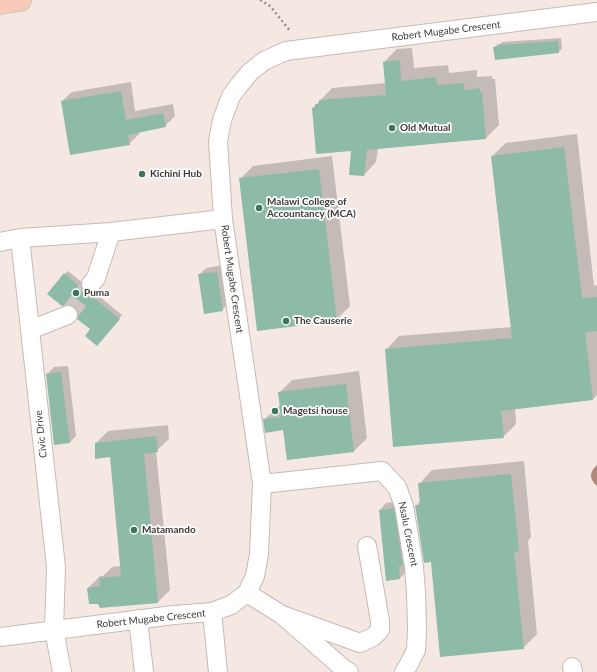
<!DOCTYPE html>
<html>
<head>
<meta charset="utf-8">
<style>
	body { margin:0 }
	canvas { display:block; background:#f5e8e3 }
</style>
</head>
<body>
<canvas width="597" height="672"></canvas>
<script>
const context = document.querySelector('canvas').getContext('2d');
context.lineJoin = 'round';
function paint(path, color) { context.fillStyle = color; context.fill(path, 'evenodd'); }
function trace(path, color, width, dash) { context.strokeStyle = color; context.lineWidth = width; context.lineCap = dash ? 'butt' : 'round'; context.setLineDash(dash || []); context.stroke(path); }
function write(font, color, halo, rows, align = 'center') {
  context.font = font + ' Lato,sans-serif'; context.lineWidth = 3.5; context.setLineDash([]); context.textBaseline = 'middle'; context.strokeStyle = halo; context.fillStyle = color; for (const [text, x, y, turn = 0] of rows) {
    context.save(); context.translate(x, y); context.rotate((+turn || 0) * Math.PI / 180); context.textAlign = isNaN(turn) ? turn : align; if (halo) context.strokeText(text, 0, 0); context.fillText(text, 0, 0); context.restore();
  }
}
paint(new Path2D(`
	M597 465V486C589 479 589 472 597 465Z`), '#b1897a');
paint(new Path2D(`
	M561 38 562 48 559 52 495 47 498 44H500L502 42Z
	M412 48 414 68 448 65 449 73 477 70V77L492 76V79H495L499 125 486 138 378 148 376 162 364 175 352 150 313 108 332 88 386 83 384 62 397 49Z
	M131 82 135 111 173 104 175 116 165 126 139 132V134L129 144 62 101 72 92Z
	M577 134 594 286 597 285V395L593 399 515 408 516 424 503 437 386 350 399 336 512 327 492 156 506 143Z
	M332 156 350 306 336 320 240 179 253 166Z
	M223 265 229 303 222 310 199 275 206 268Z
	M68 271 122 315 100 342 79 311 65 274Z
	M68 366 76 436 69 443 47 374 54 367Z
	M359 371 367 438 354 451 288 459 284 429 264 420 277 407 281 406 279 393 292 380Z
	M168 425 169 439 156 451 170 590 158 602 88 588 100 576H103L112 567 121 566 111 456 96 443 108 431Z
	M524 461 531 537 528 541 537 634 523 648 432 561 416 506 420 501 419 484 432 470Z
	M400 501 407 571 400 578 387 580 380 510 386 503Z`), '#0003');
paint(new Path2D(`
	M558 41 559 53 495 60 493 47 498 46V45Z
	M400 60 401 81 436 77 437 85 464 83 465 90 480 88V92H482L486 139 367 150 364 176 349 175 351 151 316 154 312 108 315 107V104H319V100L386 95 383 62Z
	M121 91 126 120 163 113 166 127 128 135 130 145 70 155 61 101Z
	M564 147 582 298 597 297V331L585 332 593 400 501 411 504 438 393 447 385 349 512 338 491 156Z
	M319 169 337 321 257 331 239 178Z
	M217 272 223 311 204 314 198 274Z
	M64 273 81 288 85 292 89 294 120 319 97 346 85 336 90 329 77 319 78 316V312L75 307 69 305 62 306 47 294Z
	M61 372 70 443 54 445 46 374Z
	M346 384 354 452 287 460 283 430 265 433 263 419 281 417 278 392Z
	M156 436 158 452 144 454 158 603 100 608 98 604H89L87 588 100 586 99 578 121 576 110 457 95 459V443Z
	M511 474 519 551 514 552 524 649 440 657 431 562 424 563 415 505H420L418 483Z
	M394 508 403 565 399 566 400 579 386 581 379 510Z`), '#8ebaa8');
trace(new Path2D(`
	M68 315 91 284`), '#d0c5c1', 18, [18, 9]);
const minor = new Path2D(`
	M20 238 56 567 54 630 62 672
	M0 242 20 238 111 232 223 219
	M91 284 96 278 111 232
	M30 330 68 315
	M262 484 382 471 397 487 404 506 414 567 416 592 417 630 416 650 409 664 404 672
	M247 593 282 615 344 669 349 672
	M212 612 218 672
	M282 615 360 643 373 637 380 630V621L367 546
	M138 619 144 672
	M0 637 174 615 212 612 231 605 247 593 255 576 259 554 262 484 223 219 218 141 222 120 231 96 240 84 250 72 264 61 286 51 597 12
	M572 667 573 672`);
const major = new Path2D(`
	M0 3 20 0`);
trace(minor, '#c7bab6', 20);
trace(major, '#c9c8c7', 24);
trace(new Path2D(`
	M260 0 270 6 291 32`), '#988f8b', 2.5, [2, 3]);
trace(minor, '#fff', 18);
trace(major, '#f8cab8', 22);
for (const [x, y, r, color] of [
	[392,128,4,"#3a7660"],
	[142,174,4,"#3a7660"],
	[259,208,4,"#3a7660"],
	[76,293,4,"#3a7660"],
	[286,321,4,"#3a7660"],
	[275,411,4,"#3a7660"],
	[134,530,4,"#3a7660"]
]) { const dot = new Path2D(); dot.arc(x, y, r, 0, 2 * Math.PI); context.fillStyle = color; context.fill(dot); trace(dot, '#fff', 1.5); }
write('10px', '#3e3937', '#fff', [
	["Robert Mugabe Crescent",446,31,-7],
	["Robert Mugabe Crescent",232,279,82],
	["Civic Drive",41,434,-96],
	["Nsalu Crescent",408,534,79],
	["Robert Mugabe Crescent",151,619,-6]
]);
write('bold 10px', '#3e3937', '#fff', [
	["Old Mutual",400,128],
	["Kichini Hub",150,174],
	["Malawi College of",267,202],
	["Accountancy (MCA)",267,214],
	["Puma",84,293],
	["The Causerie",294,321],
	["Magetsi house",283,411],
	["Matamando",142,530]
], 'left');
</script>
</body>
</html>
